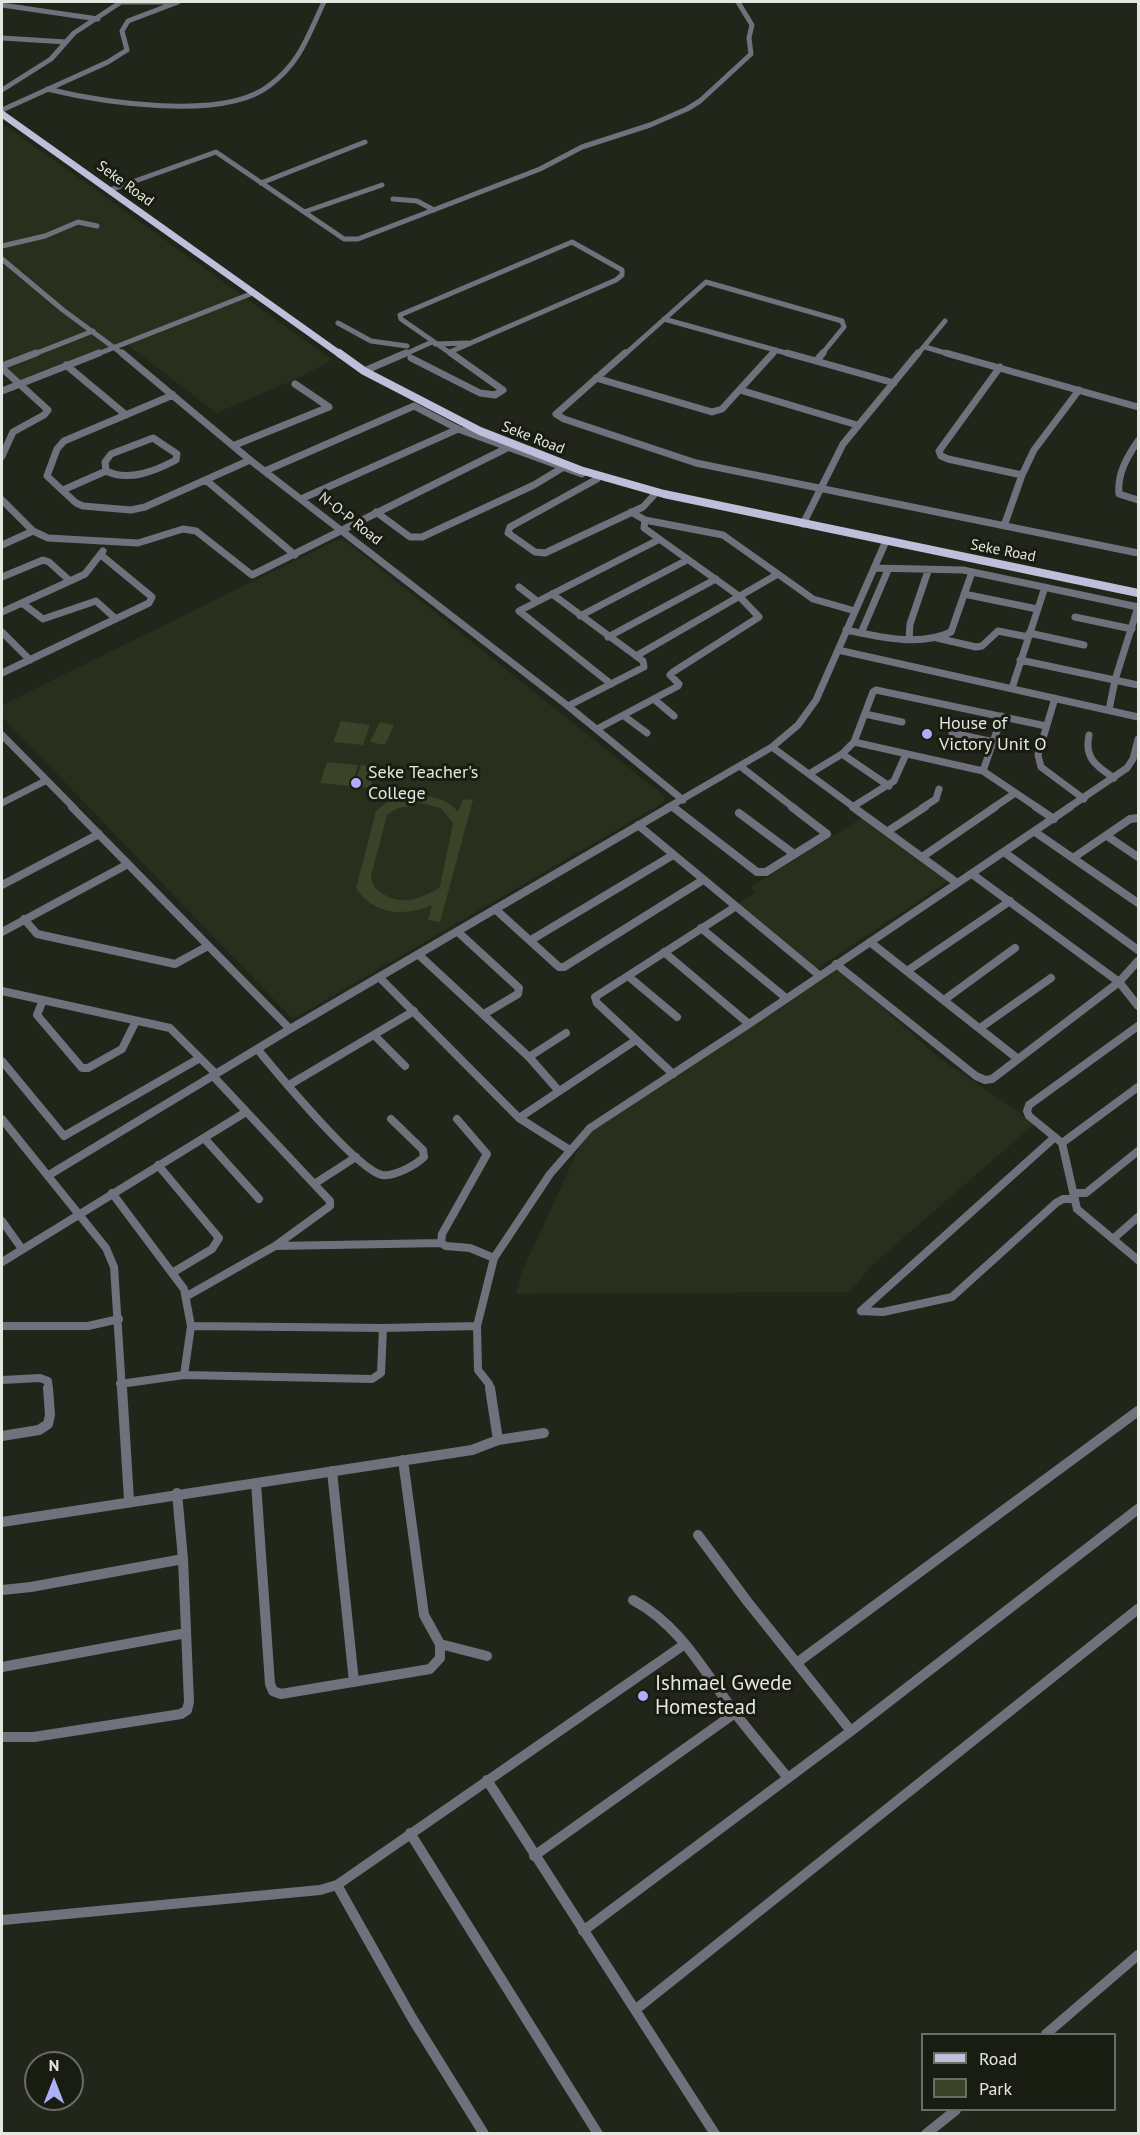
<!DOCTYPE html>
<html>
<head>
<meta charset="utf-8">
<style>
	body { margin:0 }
	#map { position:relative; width:1140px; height:2135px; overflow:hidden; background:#22261a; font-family:"PT Sans",sans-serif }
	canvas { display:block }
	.frame { position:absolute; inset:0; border:3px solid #e4e7df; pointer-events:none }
	.legend { position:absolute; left:921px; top:2033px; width:195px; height:78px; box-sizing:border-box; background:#191c11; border:2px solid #6a6d63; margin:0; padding:8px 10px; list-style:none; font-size:18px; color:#e4e7df }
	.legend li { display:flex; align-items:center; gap:12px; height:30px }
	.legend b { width:30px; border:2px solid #6a6d63 }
	.north { position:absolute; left:24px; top:2051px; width:60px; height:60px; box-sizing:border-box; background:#191c11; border:2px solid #6a6d63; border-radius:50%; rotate:0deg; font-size:16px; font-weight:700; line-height:24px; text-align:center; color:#e4e7df }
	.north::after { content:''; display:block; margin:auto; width:21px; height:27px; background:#afaefa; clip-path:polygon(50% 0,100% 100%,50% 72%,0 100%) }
</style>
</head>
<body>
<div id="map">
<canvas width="1140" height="2135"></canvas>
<div class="frame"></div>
<ul class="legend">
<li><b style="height:8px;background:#bebfda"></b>Road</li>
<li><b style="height:16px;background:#3a4228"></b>Park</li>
</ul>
<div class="north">N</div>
</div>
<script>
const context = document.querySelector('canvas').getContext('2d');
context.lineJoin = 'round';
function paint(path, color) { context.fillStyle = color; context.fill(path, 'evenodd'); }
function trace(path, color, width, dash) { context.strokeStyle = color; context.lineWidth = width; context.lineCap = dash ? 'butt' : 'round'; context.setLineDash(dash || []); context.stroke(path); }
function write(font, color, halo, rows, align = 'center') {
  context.font = font + ' "PT Sans",sans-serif'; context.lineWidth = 6; context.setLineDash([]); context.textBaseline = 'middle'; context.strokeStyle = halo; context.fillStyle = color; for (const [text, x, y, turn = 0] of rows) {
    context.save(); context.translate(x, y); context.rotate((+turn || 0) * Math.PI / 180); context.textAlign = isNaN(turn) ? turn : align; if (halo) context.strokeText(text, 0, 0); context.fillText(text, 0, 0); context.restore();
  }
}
paint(new Path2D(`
	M2 123 332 360 294 380 216 413 128 345 17 387 2 374Z
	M343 539 664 796V802L293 1019 2 717V705L335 541Z
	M870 813 956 876 816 969 736 905 756 892 751 887Z
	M834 964 938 1057 1016 1110 1033 1125 870 1267 850 1292 516 1294 521 1274 586 1133Z`), '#292f1d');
paint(new Path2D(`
	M341 721 370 725 363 745 333 742Z
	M380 722 394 725 385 745 370 742Z
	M327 762 358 765 351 786 320 783Z
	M361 765 377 767 370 788 354 786Z
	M414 796C431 796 447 798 458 812L463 799 473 800 440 922 428 920 432 905C405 917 373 915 356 888L376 811 389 801ZM420 803 441 808 453 823 440 887C423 898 404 906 385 895 376 890 372 886 371 876L387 815 396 809Z`), '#3a4228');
trace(new Path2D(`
	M121 2H171
	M2 5 98 19
	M2 38 66 42
	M47 89C101 102 224 122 270 85 301 62 308 35 324 2
	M2 90 51 59 74 33 121 2
	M2 110 108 62 127 50 122 31 128 21 178 2
	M261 183 365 142
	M110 190 216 152 344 239H358L540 169 582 147 650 125 687 109 700 101 751 54 749 38 752 25 738 2
	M393 199 417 201 434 210
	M304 212 382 185
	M2 246 45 236 78 222 97 226
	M2 259 63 310 124 355
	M664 319 793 355
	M338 323 371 341 407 346
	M435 344 467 343
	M925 347 952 355
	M450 352 616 280 622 275V270L572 242 400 315 401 319 453 355
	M32 355 93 331
	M95 355 253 293
	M403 355 432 342
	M624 355 706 282 842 321 844 327 821 355
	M772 355 776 350
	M917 355 945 321`), '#71717e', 5);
trace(new Path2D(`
	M122 353 250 460 568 706 683 800
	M625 353 556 414 564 419 696 463 1138 553
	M787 353 816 361
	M823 353 816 361 894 383
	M946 353 1138 407
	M411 358 480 393 495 395 503 390 451 353
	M66 365 126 415
	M2 366 36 353
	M1000 367 939 451 941 456 948 459 1022 475
	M2 368 48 410 44 415 13 432 2 456
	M364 371 406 353
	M596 378 712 412 722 409 773 353
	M740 390 857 425
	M2 391 99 353
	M173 395 64 441 57 449 47 476 76 503 83 506 131 510 145 507 250 460
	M153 438 177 454 176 460C155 471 129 482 106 471L105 462 111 454Z
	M1138 441C1127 457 1117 474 1119 494L1138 500
	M235 445 329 407 295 384
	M265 471 414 406 458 429 582 474
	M597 479 510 527 508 533 535 552 545 553 643 507 654 495
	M207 481 295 555
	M63 490 106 471
	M301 499 458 429
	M2 500 33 531 48 538 138 543 183 529 196 531 252 575 507 448
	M376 512 410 537H422L534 485 562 468
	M645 520 723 535 778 574
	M803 524 843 444 918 353
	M1004 526 1022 475 1034 450 1079 390
	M2 545 33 531
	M874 568 963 570 1138 607
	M2 577 43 560 49 562 70 581 85 574 103 551
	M519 587 537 601
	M552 594 643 661 644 667 568 706
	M964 594 1037 609
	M22 603 43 619 96 601 116 619
	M2 612 70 581
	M580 616 687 560
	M1075 617 1132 629
	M846 630C880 637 919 647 951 632L972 572
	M2 632 30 660
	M861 633 888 570
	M1029 633 1084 645
	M608 637 716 579
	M937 638 976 647 982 646 998 631 1028 637
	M909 639 910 624 928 571
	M838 650 1138 717
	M636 656 778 574 813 599 855 611
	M1020 660 1138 685
	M2 673 149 603 152 597 101 555
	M611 684 519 611 658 540
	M1012 688 1045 587
	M1055 698 1038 755 1041 767 1084 799
	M655 700 674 716
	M1109 710 1115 680 1138 607
	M865 714 902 722
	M624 716 647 733
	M597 729 678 686 679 684 670 675 673 672 759 617 739 596 644 528 645 520 631 512
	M952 733 994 742
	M2 735 74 808
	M1089 735C1084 758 1096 766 1114 778
	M854 742 983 771 1038 808
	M772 747 855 808
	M842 754 889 786
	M740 766 794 808
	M983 771 1002 716
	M809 774 842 754 854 742 873 692 876 690 1046 726
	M2 803 45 781
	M672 806 675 808
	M854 806 894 781 906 754
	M667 808 772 747 798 725 816 700 886 541
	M922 808 936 799 939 789
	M993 808 1015 793
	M1068 808 1127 768 1133 759 1138 739`), '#71717e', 7);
trace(new Path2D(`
	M72 807 290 1029
	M673 807 757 872H766L827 834 792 807
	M853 807 957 883
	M1036 807 1054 819
	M739 813 794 854
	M638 825 820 976
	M888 831 925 807
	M1035 832 1138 903
	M1107 836 1138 857
	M1004 852 1138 950
	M922 857 995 807
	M1073 858 1130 819 1138 818
	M2 885 99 834
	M495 909 559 967H564L703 880
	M24 919 37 934 175 964 208 946
	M701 928 786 998
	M2 932 128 864
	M458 932 519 988 518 994 484 1014
	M531 940 673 855
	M870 942 1018 1059
	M664 952 749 1024
	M419 955 529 1057 558 1090
	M1138 961 1119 982 1138 1006
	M836 964 976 1076 985 1080 992 1079 1119 982 972 874
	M907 971 1010 901
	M628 976 677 1017
	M380 978 519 1118 636 1040
	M2 991 170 1028 216 1074
	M43 1000 37 1015 82 1068H88L122 1049 136 1021
	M944 1000 1015 948
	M1138 1026 1029 1105 1027 1111 1029 1116 1062 1143 1077 1209 1138 1260
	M980 1028 1051 978
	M374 1035 405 1066
	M258 1050C278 1074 357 1170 382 1175 394 1177 416 1165 424 1157L423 1150 391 1119
	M529 1057 566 1033
	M2 1061 64 1136 200 1058
	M673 1074 597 1003 595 997 735 907
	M213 1076 314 1184 356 1157
	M289 1085 414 1011
	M519 1118 568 1149
	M2 1119 106 1248 114 1267 122 1390
	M457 1119 487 1154 442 1234 441 1243 446 1246 470 1248 494 1258
	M204 1138 259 1199
	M1062 1143 1138 1087
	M158 1165 219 1238 212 1249 172 1273
	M49 1175 290 1029 670 807
	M112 1193 184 1289 191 1326
	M1074 1193H1086L1138 1151
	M2 1221 22 1249
	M1113 1239 1138 1217
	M275 1246 330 1206V1201L314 1184
	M2 1262 246 1112
	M187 1296 275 1246 441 1243
	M861 1311 1055 1137
	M861 1311 883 1312 952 1297 1056 1203 1063 1199H1075
	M2 1326H88L119 1319
	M184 1375 191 1326 383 1328 477 1326
	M2 1380 40 1378 48 1381 49 1390
	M120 1384 184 1375 372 1379 381 1373 383 1328
	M490 1390 489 1384 478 1370 477 1326 494 1258 550 1174 590 1128 749 1024 1070 807`), '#71717e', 8);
trace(new Path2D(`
	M122 1388 129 1500
	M490 1388 498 1440
	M2 1436 39 1430 48 1424 50 1415 48 1388
	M403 1460 424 1615 440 1644 487 1656
	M332 1471 354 1682
	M256 1483 270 1684 273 1691 281 1694 430 1669 440 1658V1644
	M2 1522 472 1450 498 1440 544 1433
	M698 1535 747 1601 851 1731
	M2 1590 31 1587 183 1559 177 1493
	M633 1600C680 1625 704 1671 735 1713 752 1735 770 1756 788 1778
	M798 1662 1138 1411
	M2 1667 186 1633
	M2 1737H34L181 1714 187 1710 189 1702 183 1559
	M487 1780 715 2134
	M410 1833 598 2134
	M534 1856 735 1713
	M337 1885 412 2018 484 2134
	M3 1920 320 1890 337 1885 685 1644
	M583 1931 851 1731 1138 1509
	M635 2010 1138 1609
	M1046 2034 1138 1955
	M926 2134 956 2110`), '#71717e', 10);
trace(new Path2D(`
	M2 114 341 355`), '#bebfda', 7);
trace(new Path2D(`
	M339 353 364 371 480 431 580 470 664 494 1138 593`), '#bebfda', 8);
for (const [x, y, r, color] of [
	[927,734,6,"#afaefa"],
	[356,783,6,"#afaefa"],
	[643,1696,6,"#afaefa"]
]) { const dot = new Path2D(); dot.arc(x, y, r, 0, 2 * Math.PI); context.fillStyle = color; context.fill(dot); trace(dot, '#191c11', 2); }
write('15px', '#e4e7df', '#191c11', [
	["Seke Road",125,184,36],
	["Seke Road",533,438,21],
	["N-O-P Road",350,519,38],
	["Seke Road",1003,551,11]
]);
write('18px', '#e4e7df', '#191c11', [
	["House of",939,724],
	["Victory Unit O",939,745],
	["Seke Teacher's",368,773],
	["College",368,794]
], 'left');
write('21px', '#e4e7df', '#191c11', [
	["Ishmael Gwede",655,1684],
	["Homestead",655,1708]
], 'left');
</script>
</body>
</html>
